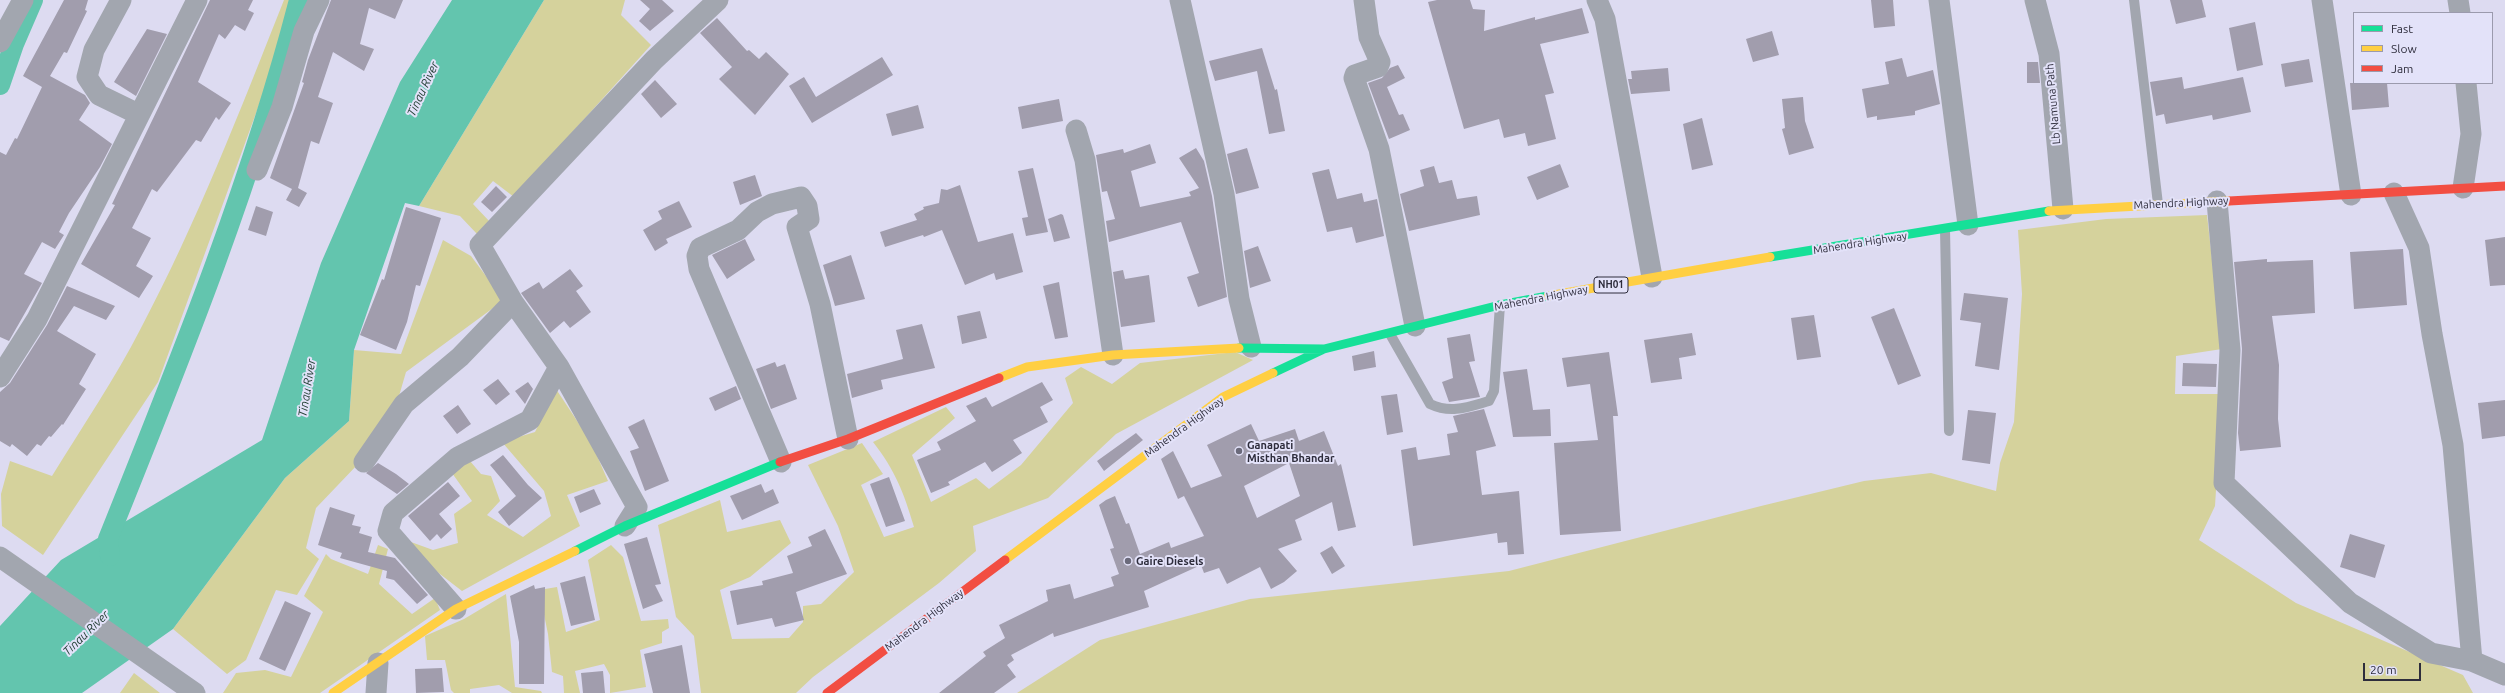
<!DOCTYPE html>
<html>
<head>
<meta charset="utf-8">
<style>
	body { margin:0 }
	#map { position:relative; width:2505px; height:693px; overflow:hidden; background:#dddbf1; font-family:Ubuntu,sans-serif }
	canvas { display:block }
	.legend { position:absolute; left:2353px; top:12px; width:140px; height:72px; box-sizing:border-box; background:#e3e2f9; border:1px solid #9b9aad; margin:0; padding:5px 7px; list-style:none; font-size:12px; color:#2e2d3c }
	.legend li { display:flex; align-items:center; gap:8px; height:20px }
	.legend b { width:20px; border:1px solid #9b9aad }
	.scale { position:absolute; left:2363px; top:663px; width:58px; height:18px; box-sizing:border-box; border:2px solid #2e2d3c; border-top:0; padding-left:5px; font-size:12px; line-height:14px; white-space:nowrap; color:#2e2d3c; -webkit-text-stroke:3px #e3e2f9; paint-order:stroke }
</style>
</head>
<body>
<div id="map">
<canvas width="2505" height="693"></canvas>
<ul class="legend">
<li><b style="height:5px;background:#16e098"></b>Fast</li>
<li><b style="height:5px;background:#ffcf43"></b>Slow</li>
<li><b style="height:5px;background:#f24e42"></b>Jam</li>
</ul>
<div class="scale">20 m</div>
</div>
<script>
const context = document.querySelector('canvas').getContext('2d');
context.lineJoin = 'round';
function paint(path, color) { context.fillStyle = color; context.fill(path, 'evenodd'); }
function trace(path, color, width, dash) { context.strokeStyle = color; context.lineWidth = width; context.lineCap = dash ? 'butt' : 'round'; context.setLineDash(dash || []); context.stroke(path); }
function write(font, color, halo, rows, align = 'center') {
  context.font = font + ' Ubuntu,sans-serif'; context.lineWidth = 4; context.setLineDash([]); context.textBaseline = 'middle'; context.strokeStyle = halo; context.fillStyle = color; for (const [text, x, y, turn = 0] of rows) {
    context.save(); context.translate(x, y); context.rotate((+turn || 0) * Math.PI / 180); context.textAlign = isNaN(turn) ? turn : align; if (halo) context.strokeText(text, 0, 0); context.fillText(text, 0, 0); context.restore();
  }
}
paint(new Path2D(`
	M284 0H293L283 39 158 382 43 555 2 526 1 494 10 461 52 476C82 427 115 379 141 328 197 222 240 111 284 0Z
	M544 0H625L621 15 651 45 514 197 493 181 473 204 490 222 477 234 460 216 419 206Z
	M2207 215 2222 349 2176 356 2175 394H2222L2215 506 2199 540 2296 603 2463 675 2473 693H1017L1100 640 1250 599 1509 571 1761 506 1864 481 1931 473 1996 491 2000 463 2014 422 2022 294 2018 230 2106 219Z
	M443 240 471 256 504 300 406 372 399 396 359 463 316 508 306 548 319 559 297 595 276 590 246 660 227 674 173 629 285 478 349 421 354 350 401 354Z
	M1235 352 1253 360 1116 434 1048 498 973 526 976 551 939 583 813 677 796 693H701L694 636 676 617 658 525 720 500 727 532 780 520 791 543 750 577 720 590 732 639 789 638 803 622V606L821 604 854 572 838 526 808 465 862 443 883 474 861 485 884 537 914 527C904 493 895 470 873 442L946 407 955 418 912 455 931 502 976 478 989 489 1021 465 1073 403 1065 378 1081 367 1112 384 1140 363Z
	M556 389 591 442 608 481 567 495 580 526 462 591 423 561 411 542 433 550 458 543 454 514 472 501 452 473 470 461 481 474 491 476 500 501 487 515 523 537 551 516 544 491 502 442 535 432Z
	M378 545 388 549 379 584 412 614 435 598 440 610 320 693H223L236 673 265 670 291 677 323 612 304 596 326 554 331 559 368 574Z
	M611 545 623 557 641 621 668 619 669 628 662 632V643L640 650 646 687 610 693V675L604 664 575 671 580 693H564L563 676 552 672 548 634 539 590 557 587 566 632 600 620 588 560Z
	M506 594 515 687 541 691 542 693H512L499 685 470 689V693H454L451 690 445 660H427L425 636 464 619Z
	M134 673 160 693H120Z`), '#d5d29c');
paint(new Path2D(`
	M452 0H544L419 206 405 203 354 350 349 421 285 478 173 629 82 693H0V626L61 560 262 440 321 263 400 82Z`), '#63c5ae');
trace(new Path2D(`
	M0 85 14 44 33 0
	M110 556 108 539C179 362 251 185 299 0`), '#63c5ae', 20);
paint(new Path2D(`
	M64 0H88L85 10 87 11 67 53 64 52 50 76 85 95 90 103 79 120 112 144 100 167 69 213 59 232 64 235 55 249 42 242 24 274 42 283 9 341 0 337V152L6 155 15 138 17 139 42 87 23 76Z
	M210 0H253L248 10 254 13 245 31 235 25 225 39 219 34 198 82 231 103 219 120 216 117 201 142 196 140 157 192 152 189 132 228 151 238 136 266 153 276 139 298 81 264 115 205 112 204Z
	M331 0H403L395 19 369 8 360 44 374 49 364 71 333 52 318 97 333 103 319 144 311 141 298 188 307 193 299 207 286 200 292 189 270 178 304 83 302 82 308 60Z
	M640 0H662L674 11 650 31 639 21 650 9Z
	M1437 0H1470L1473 9 1485 10 1484 31 1535 17V20L1582 8 1589 33 1540 44 1554 93 1545 95 1556 139 1528 146 1525 133 1504 138 1499 119 1464 129 1428 2Z
	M1871 0H1893L1895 26 1874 28Z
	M2170 0H2202L2206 17 2176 24Z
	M717 18 747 51 749 50 759 59 766 52 789 74 755 115 719 79 732 67 700 33Z
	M2255 22 2263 65 2237 71 2229 28Z
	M147 29 167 34 136 96 114 82Z
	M1772 31 1779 55 1753 62 1746 39Z
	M1262 48 1275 90 1277 89 1285 131 1269 134 1257 71 1215 81 1209 61Z
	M882 57 893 75 812 123 789 86 804 77 816 97Z
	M1902 58 1907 77 1933 70 1940 104 1915 111V115L1877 120V116L1867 118 1862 89 1889 84 1885 62Z
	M2309 59 2313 82 2285 87 2281 64Z
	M2027 62H2038L2040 83H2027Z
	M1398 65 1405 78 1387 87 1399 115 1403 114 1410 130 1389 139 1368 83 1382 78 1390 68Z
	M1668 68 1670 91 1631 94 1628 79H1632L1631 71Z
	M2182 77 2184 89 2243 77 2251 112 2213 120 2212 115 2166 124 2164 114 2156 116 2150 82Z
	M655 80 677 104 661 118 641 94Z
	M2350 83H2387L2389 107 2352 110Z
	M1803 97 1805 121 1814 148 1789 155 1782 129 1785 128 1782 99Z
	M1059 99 1063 121 1022 129 1018 107Z
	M918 105 924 128 892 136 886 114Z
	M1702 118 1713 165 1692 170 1683 124Z
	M1150 144 1156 163 1131 171 1140 207 1191 196 1189 192 1199 188 1179 158 1196 148 1204 161 1212 196 1227 297 1198 307 1187 277 1199 273 1181 222 1109 242 1106 221 1115 219 1107 191 1102 192 1096 155 1123 149 1124 153Z
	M1247 148 1259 188 1236 194 1227 154Z
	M1560 164 1569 187 1537 200 1527 177Z
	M1434 166 1439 183 1452 180 1457 199 1477 196 1480 215 1409 231 1400 194 1424 186 1420 170Z
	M1033 168 1048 232 1026 236 1022 218 1028 217 1018 171Z
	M1329 169 1337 199 1362 193 1364 202 1377 199 1384 236 1356 243 1352 227 1327 232 1312 173Z
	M755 175 762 196 740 205 733 182Z
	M960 185 978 242 1013 233 1023 272 996 280 994 273 965 285 942 230 924 237 923 235 885 247 880 232 917 220 914 214 924 209 923 207 939 203 941 189 947 190Z
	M496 186 507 197 492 212 481 202Z
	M679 201 692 227 666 239 668 243 655 251 643 230 662 219 658 211Z
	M256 206 273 212 266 236 248 230Z
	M406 207 441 218 420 286 416 285 407 322 396 350 360 335 382 279 384 280Z
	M1061 214 1063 215 1070 238 1054 242 1048 219Z
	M2505 237V285L2490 286 2485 240Z
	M745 239 755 260 727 279 712 255Z
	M1258 246 1271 281 1250 288 1244 251Z
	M2403 249 2407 305 2354 309 2350 252Z
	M851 255 865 299 835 306 823 265Z
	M2267 259V262L2313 260 2315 313 2272 316 2279 365 2278 419 2281 447 2240 451 2238 433 2242 349 2234 262Z
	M570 269 583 286 576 291 591 312 570 328 564 321 550 333 521 293 539 282 543 289Z
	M1123 270 1125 279 1149 275 1155 322 1121 327 1113 272Z
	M1059 282 1068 337 1055 339 1043 286Z
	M67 286 115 306 106 320 74 306 57 331 96 354 79 384 86 389 63 425 62 424 51 437 49 436 41 446 37 444 27 456 12 444 10 447 0 441V392L10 383 47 325Z
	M1964 293 2008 298 1999 370 1975 366 1981 323 1960 320Z
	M1894 308 1921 376 1898 385 1871 317Z
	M980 311 987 338 962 344 957 316Z
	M1814 315 1821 357 1797 360 1791 318Z
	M922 324 935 368 881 380 883 389 852 398 847 374 903 359 896 330Z
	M1692 333 1696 355 1679 358 1682 379 1651 383 1644 340Z
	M1470 334 1475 361 1469 362 1480 397 1449 402 1442 382 1453 378 1447 338Z
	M1374 351 1376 367 1354 371 1352 356Z
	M1609 352 1618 416H1613L1621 531 1560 535 1554 443 1598 440 1590 384 1567 387 1562 358Z
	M775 362 777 367 785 364 797 399 771 409 756 369Z
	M2183 363 2217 364 2216 387 2182 386Z
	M1527 369 1533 410 1550 409 1551 436 1513 437 1503 372Z
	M498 379 510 394 496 405 483 390Z
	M528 382 533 389 525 404 515 391Z
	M1042 382 1053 400 1040 407 1048 422 1013 440 1022 453 992 472 985 462 948 482 950 485 931 493 917 460 941 450 937 442 976 421 966 406 986 397 992 407Z
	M736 386 741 399 715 411 709 398Z
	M1397 394 1403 432 1387 435 1381 396Z
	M2505 400V436L2482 439 2478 403Z
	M458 405 471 424 457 434 443 416Z
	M1484 409 1496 446 1476 451 1482 495 1519 491 1524 554 1508 555 1507 542 1498 543 1497 533 1413 546 1401 450 1416 447 1418 460 1450 455 1447 434 1458 432 1453 416Z
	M1968 410 1996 413 1990 464 1962 460Z
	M644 419 669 481 645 491 630 451 639 448 628 427Z
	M1251 424 1259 441 1295 429 1299 441 1324 431 1338 466 1341 464 1356 527 1338 531 1332 502 1295 520 1302 540 1278 549 1297 571 1284 582 1271 589 1260 567 1227 584 1219 568 1204 573 1201 565 1144 591 1149 607 1054 637 1053 633 1011 655 1014 660 1007 665 1016 677 994 693H939L986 656 983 652 1005 638 999 625 1048 601 1046 590 1070 584 1074 599 1114 586 1111 577 1119 574 1110 549 1114 548 1099 505 1106 500 1115 496 1126 524 1129 523 1140 554 1169 542 1171 548 1204 536 1184 496 1178 499 1161 459 1173 451 1191 488 1222 476 1207 445ZM1289 463 1300 496 1257 518 1244 486Z
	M1136 433 1143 440 1104 471 1097 461Z
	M503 455 528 485 542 498 509 526 498 512 516 496 490 465Z
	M378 463 396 474 409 484 397 494 366 473Z
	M889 477 905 521 886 527 870 484Z
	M448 482 460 496 439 514 452 529 441 539 437 534 430 541 408 516Z
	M761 484 765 493 773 489 779 503 742 520 730 496Z
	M594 489 601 504 580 513 574 497Z
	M330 507 355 515 352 525 361 527 359 533 372 537 368 552 395 558 428 595 417 604 394 580 386 578 387 571 340 558 342 553 318 545Z
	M825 529 847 574 796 592 804 620 775 627 772 618 737 625 730 591 763 585 762 581 793 573 787 556 812 546 808 537Z
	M2350 534 2385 545 2375 578 2340 567Z
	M647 537 661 584 655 585 663 601 643 609 624 544Z
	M1332 546 1345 566 1332 574 1320 553Z
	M585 576 595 620 571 626 560 583Z
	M534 585 535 589 545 587 544 684H519V642L510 596Z
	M285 601 311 613 285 671 259 659Z
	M682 645 690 693H653L644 654Z
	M442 668 444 692 416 693 415 669Z
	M603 671 605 693H583L581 673Z`), '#a19dad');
trace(new Path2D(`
	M2134 0 2158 204
	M1945 229 1949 431
	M1390 334 1430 404C1451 414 1468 407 1489 401L1494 391 1500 305`), '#a2a6af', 10);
trace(new Path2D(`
	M121 0 94 50 87 77 99 95 138 114
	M1180 0 1224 194 1239 299 1251 347
	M1364 0 1369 37 1380 62 1378 67 1355 75 1354 78 1379 149 1415 326
	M1597 0 1605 19 1652 277
	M1939 0 1968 225
	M2035 0 2049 54 2063 209
	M2322 0 2351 195
	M2458 0 2460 13
	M0 42 23 0
	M1076 130 1085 160 1113 355
	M257 170 282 107 304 31 319 0
	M2463 188 2471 134 2466 83
	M2394 193 2419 248 2432 334 2453 445 2472 661
	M2217 201 2230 350 2224 483 2350 603 2431 653 2472 661 2505 675
	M559 367 637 507 625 526
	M0 377 37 319 197 0
	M364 462 404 404 460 357 513 302
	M781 462 699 269 697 256 700 248 738 230 757 212 772 204 801 197 807 206 809 219 797 227 820 304 848 439
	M0 557 195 693
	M456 609 388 531 393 513 458 457 530 420 559 367 513 302 480 245 654 60 718 0
	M376 693 378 663`), '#a2a6af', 21);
trace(new Path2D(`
	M1770 257 2049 211
	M1239 348 1324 349
	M1273 373 1324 349 1500 305 1548 296
	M575 551 625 526 780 462`), '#16e098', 9);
trace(new Path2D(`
	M2049 211 2229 201
	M1548 296 1770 257
	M999 378 1027 367 1113 355 1239 348
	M1005 560 1223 397 1273 373
	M333 693 456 609 575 551`), '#ffcf43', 9);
trace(new Path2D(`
	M2229 201 2505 186
	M780 462 848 439 999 378
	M827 693 1005 560`), '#f24e42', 9);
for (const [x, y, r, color] of [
	[1239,451,4,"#6b6a7b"],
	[1128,561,4,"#6b6a7b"]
]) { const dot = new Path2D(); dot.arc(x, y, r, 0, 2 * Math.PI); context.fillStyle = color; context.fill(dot); trace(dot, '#e3e2f9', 1.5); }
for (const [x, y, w] of [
	[1611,285,34]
]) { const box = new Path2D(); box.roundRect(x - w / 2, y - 8, w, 16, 3); context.fillStyle = '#e3e2f9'; context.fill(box); trace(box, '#2e2d3c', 1); }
write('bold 10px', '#2e2d3c', null, [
	["NH01",1611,285]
]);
write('11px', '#2e2d3c', '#e3e2f9', [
	["Lb Namuna Path",2053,104,-95],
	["Mahendra Highway",2181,203,-3],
	["Mahendra Highway",1860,243,-9],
	["Mahendra Highway",1541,298,-11],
	["Mahendra Highway",1184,427,-36],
	["Mahendra Highway",924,620,-37]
]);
write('bold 11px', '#2e2d3c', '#e3e2f9', [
	["Ganapati",1247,445],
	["Misthan Bhandar",1247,458],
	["Gaire Diesels",1136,561]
], 'left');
write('italic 12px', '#233f34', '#e3e2f9', [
	["Tinau River",423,89,-65],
	["Tinau River",307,388,-81],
	["Tinau River",86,633,-44]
]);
</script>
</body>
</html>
